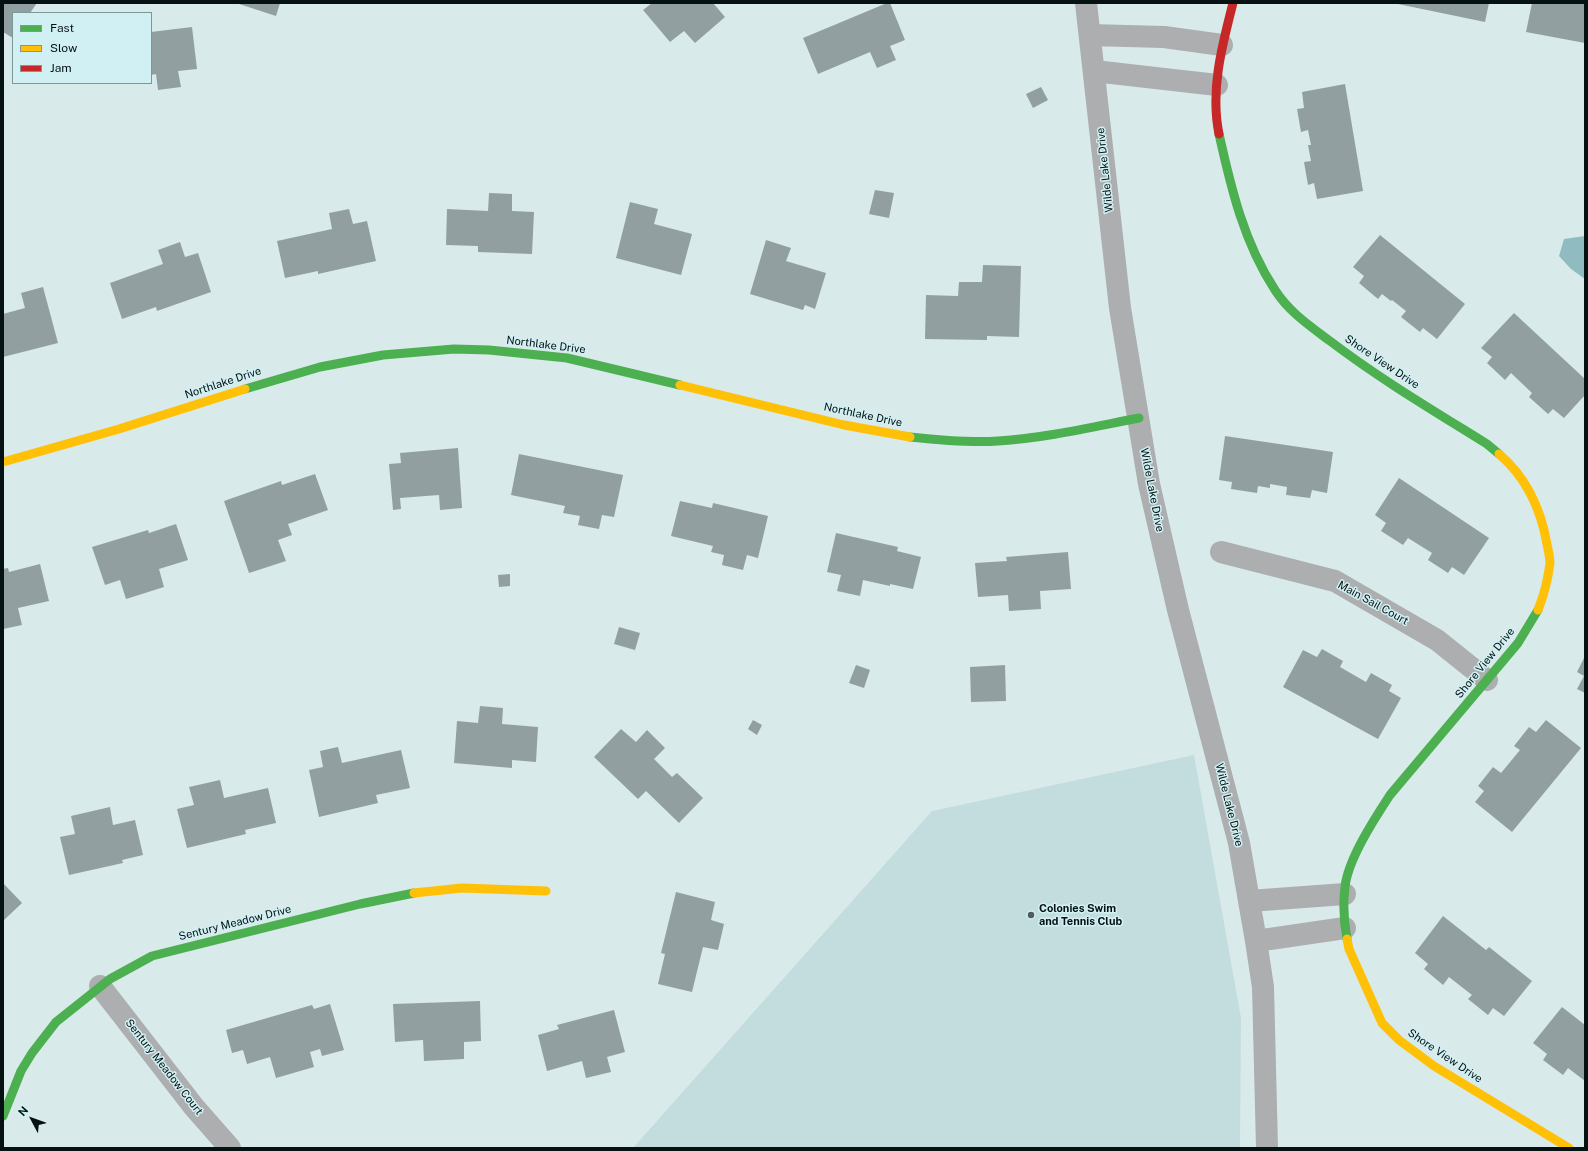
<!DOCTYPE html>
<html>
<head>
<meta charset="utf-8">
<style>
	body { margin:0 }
	#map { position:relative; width:1588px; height:1151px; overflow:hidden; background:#d9eaeb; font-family:"Public Sans",sans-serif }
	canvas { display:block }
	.frame { position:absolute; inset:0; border:4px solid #061112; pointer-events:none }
	.legend { position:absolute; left:12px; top:12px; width:140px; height:72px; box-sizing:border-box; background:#d1f0f3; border:1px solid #809799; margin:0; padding:5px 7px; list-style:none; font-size:12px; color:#061112 }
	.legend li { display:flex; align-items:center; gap:8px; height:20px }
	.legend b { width:20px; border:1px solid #809799 }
	.north { position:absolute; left:12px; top:1099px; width:40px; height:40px; -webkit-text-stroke:3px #d1f0f3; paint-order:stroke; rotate:311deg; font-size:11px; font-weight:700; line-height:16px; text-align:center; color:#061112 }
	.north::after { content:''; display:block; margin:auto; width:14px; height:18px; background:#061112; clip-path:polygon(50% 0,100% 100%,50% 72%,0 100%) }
</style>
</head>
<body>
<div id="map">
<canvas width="1588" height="1151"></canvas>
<div class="frame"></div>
<ul class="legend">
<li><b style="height:5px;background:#4caf50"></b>Fast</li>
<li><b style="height:5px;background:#ffc107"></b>Slow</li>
<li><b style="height:5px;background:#c62828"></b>Jam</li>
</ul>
<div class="north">N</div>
</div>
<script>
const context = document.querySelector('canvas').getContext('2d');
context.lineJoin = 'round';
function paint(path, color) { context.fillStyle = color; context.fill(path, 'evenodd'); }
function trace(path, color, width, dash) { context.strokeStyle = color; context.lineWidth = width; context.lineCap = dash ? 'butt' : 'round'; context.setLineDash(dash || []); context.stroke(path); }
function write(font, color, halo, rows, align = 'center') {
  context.font = font + ' "Public Sans",sans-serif'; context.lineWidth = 3; context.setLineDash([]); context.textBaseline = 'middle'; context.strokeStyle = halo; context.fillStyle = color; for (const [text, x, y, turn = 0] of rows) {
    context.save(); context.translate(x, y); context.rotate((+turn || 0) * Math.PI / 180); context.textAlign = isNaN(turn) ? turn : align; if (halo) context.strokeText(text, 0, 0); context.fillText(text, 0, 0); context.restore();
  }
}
paint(new Path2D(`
	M1194 755 1241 1018 1240 1148H633L932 811Z`), '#c3dddf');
paint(new Path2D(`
	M1585 236V279L1571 269 1559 256 1564 239Z`), '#90bbc0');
paint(new Path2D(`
	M3 3H37L30 13H13V38L3 32Z
	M236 3H280L276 16Z
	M652 3H713L725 17 695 43 684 31 670 42 643 10Z
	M887 3H890L905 40 890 46 896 60 877 68 870 52 818 74 803 38Z
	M1393 3H1489L1485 22Z
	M1532 3H1585V43L1526 32Z
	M192 27 197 69 178 71 181 87 158 90 156 74 151 75V32Z
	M1345 84 1363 191 1317 199 1314 183 1308 185 1304 162 1311 161 1308 145H1311L1308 130 1301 132 1297 109 1304 108 1302 92Z
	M1041 87 1048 100 1033 108 1026 94Z
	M875 190 894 193 889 218 869 214Z
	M489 193 512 194V211L534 212 532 254 478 252V246L446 245 447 209 488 211Z
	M630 202 658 209 654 224 692 234 681 275 616 258Z
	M349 209 353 224 367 221 376 261 318 274V271L285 278 277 241 332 229 329 213Z
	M1380 235 1465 304 1437 339 1423 328 1420 332 1401 317 1406 311 1392 300 1391 301 1382 294 1378 299 1359 283 1364 276 1353 267Z
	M766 240 791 248 786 261 826 273 815 309 805 305 803 310 750 294Z
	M180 242 185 257 198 253 211 292 157 311 156 307 122 319 110 283 163 264 158 250Z
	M983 265 1021 266 1019 337 987 336V340L925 339 926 295 958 296 959 282H982Z
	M43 287 58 343 3 357V314L25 308 21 293Z
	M1514 313 1585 379V395L1564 418 1553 409 1548 414 1529 397 1532 393 1511 373 1505 380 1487 363 1492 357 1481 348Z
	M1225 436 1333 452 1327 493 1312 490 1310 498 1286 495 1287 487 1270 484V488L1258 486 1257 493 1231 489 1232 482 1219 480Z
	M458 448 462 508 440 510 439 495 400 498 401 509 393 510 389 464 401 463 400 453Z
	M519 454 623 475 614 517 602 515 599 529 578 525 580 516 563 513 565 506 511 495Z
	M315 474 328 510 288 524 292 535 278 540 286 561 249 573 224 501 281 481 282 485Z
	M1399 478 1489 538 1464 575 1452 567 1448 573 1428 560 1432 553 1408 538 1403 545 1381 531 1386 523 1375 515Z
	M680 501 712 508 713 503 768 516 758 558 747 555 743 570 722 565 724 555 711 552 713 546 671 536Z
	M176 524 188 560 159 569 164 587 126 599 120 580 105 585 92 547 148 530 149 533Z
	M836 533 898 547 897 551 921 557 913 589 890 584V586L863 580 860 596 837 591 841 575 827 572Z
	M1068 552 1071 589 1040 591 1041 609 1009 611 1008 595 978 597 975 563 1007 561 1006 557Z
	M40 564 49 601 18 608 22 625 3 629V569L8 568 9 572Z
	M510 574V586L499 587 498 575Z
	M619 627 640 633 635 650 614 644Z
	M1322 649 1343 661 1340 667 1366 682 1371 673 1392 685 1389 691 1401 698 1378 739 1283 687 1303 650 1317 657Z
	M1585 656V693L1577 689 1584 676 1577 672Z
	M856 665 870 670 864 688 849 683Z
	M1005 665 1006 701 971 702 970 667Z
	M480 706 503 708 502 724 538 727 536 762 512 760V768L454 763 457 721 478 723Z
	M753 720 762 725 757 735 748 729Z
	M1546 720 1581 748 1512 832 1475 802 1484 791 1478 786 1493 767 1501 773 1520 750 1514 746 1529 727 1536 732Z
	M621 729 636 742 647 730 665 748 654 759 672 777 677 773 703 798 679 823 646 791 638 799 594 757Z
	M338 747 342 763 401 750 410 788 376 795 378 803 319 817 309 770 323 767 320 751Z
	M220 780 224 798 268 788 276 823 245 830 246 834 187 848 177 809 194 805 189 787Z
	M110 807 113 825 135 820 143 855 122 860 123 863 69 875 60 837 75 834 71 816Z
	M3 883 22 903 3 921Z
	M676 892 715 902 711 920 724 924 718 950 703 947 692 992 658 984 665 954 661 953Z
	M1443 916 1486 950 1489 947 1532 981 1504 1016 1493 1008 1488 1015 1468 999 1472 995 1449 977 1443 985 1424 969 1428 964 1415 953Z
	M480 1001 481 1041 464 1042V1059L424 1061 423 1040 395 1042 393 1004Z
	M330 1004 344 1050 322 1056 320 1049 310 1052 314 1067 276 1078 270 1057 247 1064 243 1050 232 1053 226 1030 312 1005 314 1009Z
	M1562 1007 1585 1025V1081L1568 1068 1563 1075 1543 1060 1547 1054 1533 1043Z
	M614 1010 625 1052 607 1057 611 1072 586 1078 582 1061 547 1071 538 1035 559 1029 557 1025Z`), '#929fa0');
trace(new Path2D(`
	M1086 3 1120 308 1149 484 1178 610 1239 843 1256 941 1263 987 1267 1148
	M1090 35 1164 37 1222 45
	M1094 71 1217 85
	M1221 552 1335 581 1437 640 1487 680
	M1249 901 1345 894
	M1256 941 1345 928
	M100 986 194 1107 230 1148`), '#acaeb0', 22);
trace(new Path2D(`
	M1219 134C1231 188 1244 243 1275 290 1289 312 1310 326 1330 341 1380 379 1434 411 1487 444L1499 454
	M245 389 320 367 383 355 454 349 489 350 567 358 680 385
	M910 437C938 440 969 443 998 441 1045 438 1092 427 1139 418
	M1347 939C1344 923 1343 903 1345 887 1348 859 1375 818 1390 795L1518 643 1538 610
	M3 1116 21 1071 32 1053 56 1022 110 979 152 956 360 904 414 893`), '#4caf50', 9);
trace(new Path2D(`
	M680 385 844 425 910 437
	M1499 454C1526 477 1541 510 1547 544 1548 550 1550 557 1550 563 1548 579 1544 595 1538 610
	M3 462 119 429 245 389
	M414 893 462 888 546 891
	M1347 939 1349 949 1382 1023 1399 1040 1434 1066 1569 1148`), '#ffc107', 9);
trace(new Path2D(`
	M1219 134C1210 90 1222 46 1233 3`), '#c62828', 9);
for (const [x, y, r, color] of [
	[1031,915,4,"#505d5e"]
]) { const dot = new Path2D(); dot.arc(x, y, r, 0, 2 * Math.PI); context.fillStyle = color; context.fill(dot); trace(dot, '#d1f0f3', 1.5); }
write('11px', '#061112', '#d1f0f3', [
	["Wilde Lake Drive",1105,170,-96],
	["Northlake Drive",546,345,7],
	["Shore View Drive",1382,362,34],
	["Northlake Drive",223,383,-18],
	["Northlake Drive",863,415,12],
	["Wilde Lake Drive",1152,490,79],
	["Main Sail Court",1373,603,29],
	["Shore View Drive",1485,663,-51],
	["Wilde Lake Drive",1229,805,76],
	["Sentury Meadow Drive",235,923,-14],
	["Shore View Drive",1445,1056,34],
	["Sentury Meadow Court",164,1067,52]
]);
write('bold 11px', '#061112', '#d1f0f3', [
	["Colonies Swim",1039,909],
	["and Tennis Club",1039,922]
], 'left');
</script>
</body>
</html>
